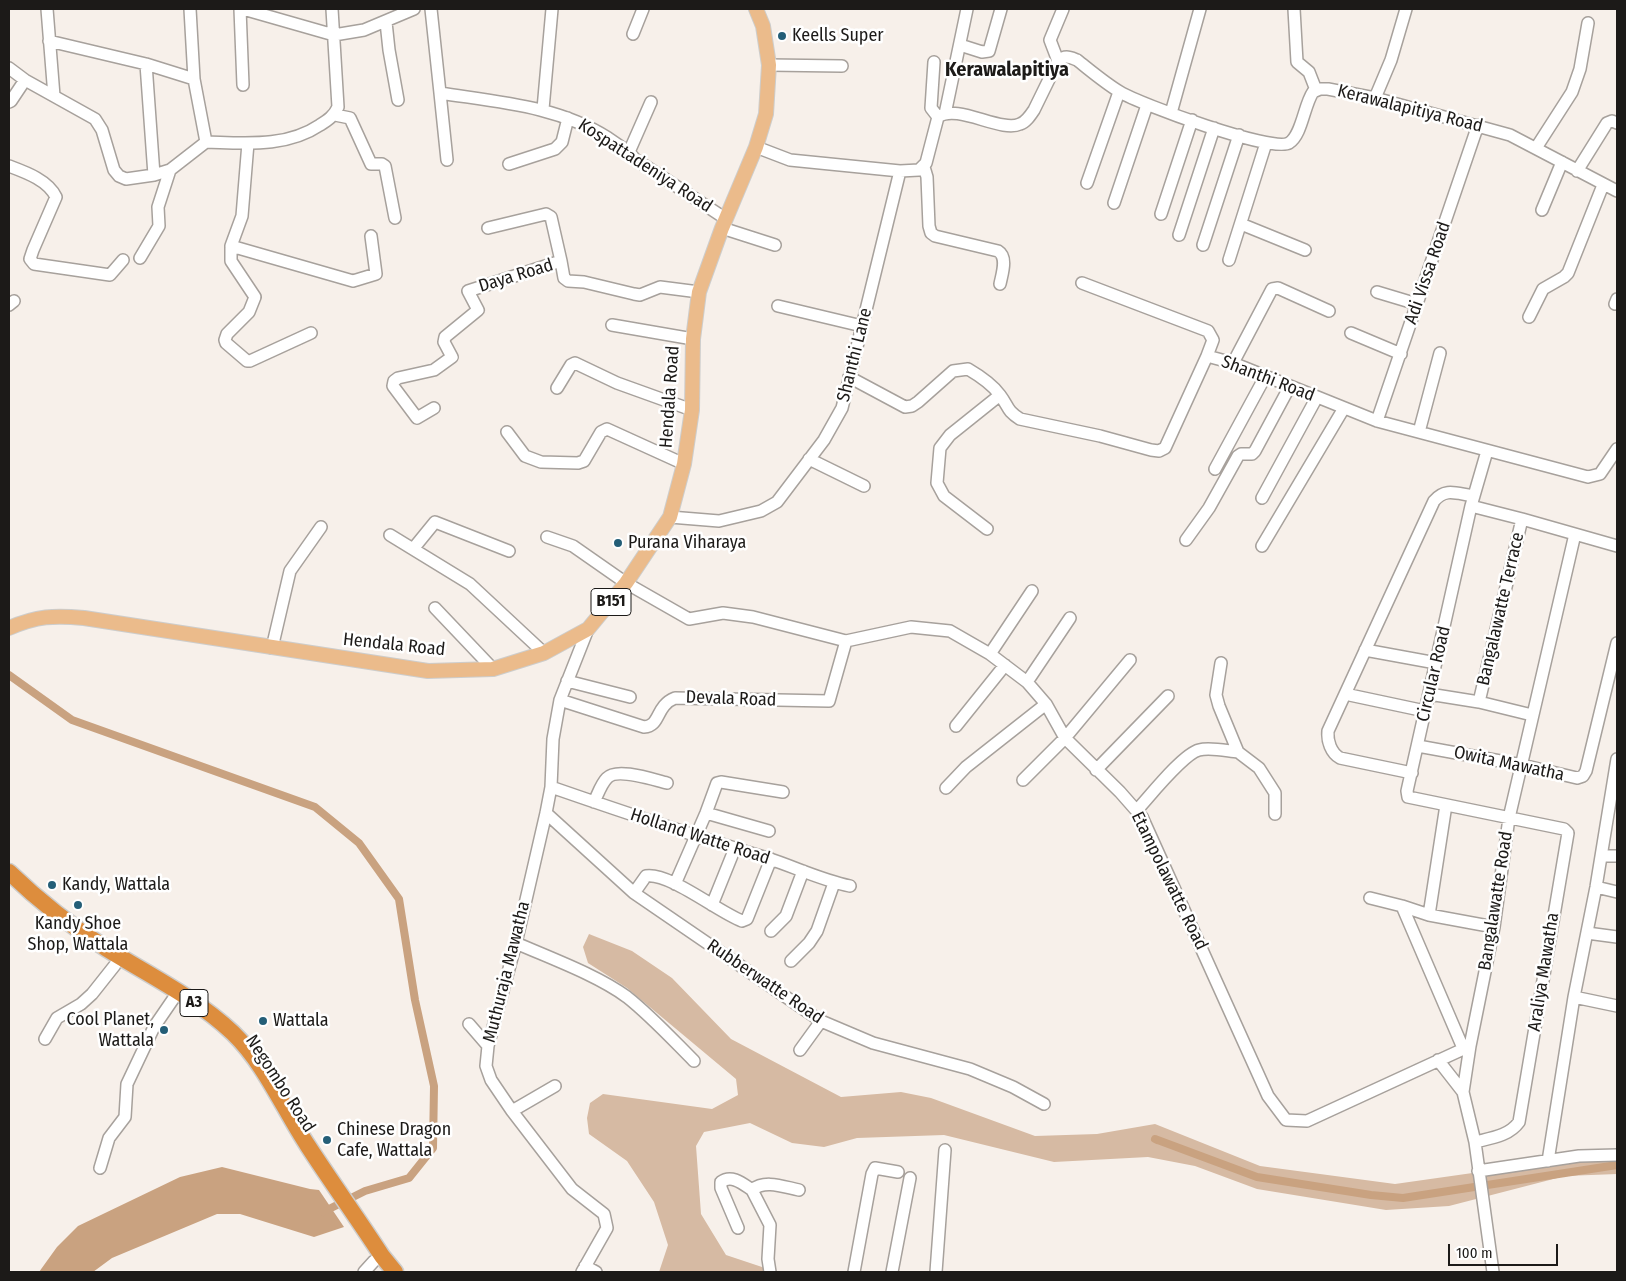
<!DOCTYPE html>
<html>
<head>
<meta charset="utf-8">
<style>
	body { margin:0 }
	#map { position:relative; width:1626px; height:1281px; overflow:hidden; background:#f7f0ea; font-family:"Fira Sans Condensed",sans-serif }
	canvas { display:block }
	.frame { position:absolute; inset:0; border:10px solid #1c1a18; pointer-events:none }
	.scale { position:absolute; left:1448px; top:1244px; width:110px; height:22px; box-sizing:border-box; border:2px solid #1c1a18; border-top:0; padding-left:6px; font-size:15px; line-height:18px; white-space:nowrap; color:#1c1a18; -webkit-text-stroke:4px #fff; paint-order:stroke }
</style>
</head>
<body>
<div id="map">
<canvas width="1626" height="1281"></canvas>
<div class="frame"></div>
<div class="scale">100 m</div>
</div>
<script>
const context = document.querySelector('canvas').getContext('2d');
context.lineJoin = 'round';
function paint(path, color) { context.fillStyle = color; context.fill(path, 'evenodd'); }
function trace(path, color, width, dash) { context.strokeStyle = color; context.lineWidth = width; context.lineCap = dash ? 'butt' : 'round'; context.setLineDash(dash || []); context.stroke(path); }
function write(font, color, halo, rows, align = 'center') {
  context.font = font + ' "Fira Sans Condensed",sans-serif'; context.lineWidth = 5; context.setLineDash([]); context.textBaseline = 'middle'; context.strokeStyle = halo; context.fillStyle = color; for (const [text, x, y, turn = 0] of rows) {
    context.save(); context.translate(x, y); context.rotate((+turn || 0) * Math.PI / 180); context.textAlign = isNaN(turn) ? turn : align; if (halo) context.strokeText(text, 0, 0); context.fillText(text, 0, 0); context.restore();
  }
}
paint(new Path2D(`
	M589 934 632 951 672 978 731 1039 841 1097 901 1092 931 1098 1035 1136 1097 1134 1155 1124 1260 1166 1395 1184 1564 1160 1617 1149V1174L1565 1176 1449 1206 1386 1210 1257 1189 1195 1166 1148 1157 1054 1162 944 1135 857 1138 824 1147 792 1143 750 1123 704 1132 696 1146 701 1214 726 1255 771 1270V1272H659L668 1245 654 1202 627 1161 589 1134 587 1118 590 1103 603 1094 712 1109 738 1095 736 1079 627 988 588 963 583 947Z`), '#d6baa3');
paint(new Path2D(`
	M222 1167 310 1189 319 1190 344 1227 314 1237 240 1214H217L112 1258 93 1272H39L57 1247 78 1226 180 1177Z`), '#c9a280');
trace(new Path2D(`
	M9 675 72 720 315 807 359 843 399 899 415 1000 434 1086 433 1148 409 1178 365 1191 323 1212
	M1157 1140 1155 1139 1257 1177 1371 1195 1403 1198 1617 1165`), '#c9a280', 8);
const minor = new Path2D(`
	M47 9 54 96
	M190 9 194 79 206 142
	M240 9 243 85
	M243 9 334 35 364 30 414 9
	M431 9 440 93C498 102 558 106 608 138 618 145 628 150 635 159L726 219
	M1294 9 1297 62 1309 72 1316 90
	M386 22 389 50 398 100
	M633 34 643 9
	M49 41 146 64 194 79
	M960 45 982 52 989 51 1001 9
	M1058 61 1050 40 1063 9
	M934 62 931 108 938 117
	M146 64 154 175
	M769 65 842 66
	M9 68 25 80 95 119 102 130 114 170 119 176 126 179 154 175 170 170 206 142C244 143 286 148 320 125 328 120 334 116 338 107L332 9
	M440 93 447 160
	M1375 98 1391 60 1406 9
	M9 102 11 101 25 80
	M543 109 552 9
	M1171 113 1200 9
	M945 114 967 9
	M335 115 350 118 371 164H382L385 166 395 218
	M248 143 242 216 231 246V261L255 297 249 312 227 334 225 340 226 343 247 361H250L311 333
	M756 147 790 160 900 171 919 170 926 163 938 117C957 103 1001 133 1020 124 1026 122 1030 116 1034 110L1058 61C1065 55 1069 57 1077 60 1091 71 1105 83 1120 92 1140 104 1272 153 1289 143 1302 135 1304 105 1313 92L1320 89H1328L1375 98 1510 135 1617 191
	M1536 148 1572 92 1580 69 1588 23
	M629 152 651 102
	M509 164 555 149 562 142 568 118
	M9 166C25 172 48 180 56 197L33 250 30 259 34 264 110 275 123 260
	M924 167 927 177 929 226 931 233 935 236 998 251C1008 257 1002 274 1000 284
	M1577 171 1607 123 1612 121 1617 123
	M1087 183 1119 92
	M1114 203 1147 105
	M1542 210 1562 162
	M1161 214 1192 120
	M1241 224 1305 250
	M488 228 546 214 551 217 561 261
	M722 228 775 245
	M1179 235 1214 128
	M1203 245 1239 135
	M231 246 353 281 376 274 371 236
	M140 258 159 226 158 207 170 170
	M1229 260 1266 143
	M1082 283 1208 331 1213 340 1207 356
	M1377 292 1417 304
	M1615 304 1617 299
	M9 305 14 301
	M778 306 862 326
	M1529 317 1543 289 1564 277 1568 273 1603 185
	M612 325 693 339
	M1351 333 1401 354
	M1233 363 1272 289 1278 288 1329 311
	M849 377 905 407 912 406 918 402 953 371 968 369C980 376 992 384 1000 395 1009 407 1006 410 1020 419L1100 436 1151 450 1159 451 1165 448 1207 356 1233 363 1377 421 1588 477 1600 474 1617 449
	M557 388 571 365 575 363 617 383 692 410
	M434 408 417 418 393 386 394 381 398 378 434 370 452 357 444 342 445 337 478 310 468 291 561 261 564 278 568 281 584 282 634 294 640 295 660 287 699 292
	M1377 421 1478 125
	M507 432 525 456 541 462 578 463 584 461 601 432 607 429 684 464
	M1419 432 1440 353
	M809 459 864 486
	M1215 469 1265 377
	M1262 498 1317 397
	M1471 506 1522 519
	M670 517 719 521 761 511 777 502 824 440 842 408 900 171
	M987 529 944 496 937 483 940 448 950 435 1000 395
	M390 535 470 584 544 653
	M547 537 573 546 626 583 689 619 723 613 753 617 846 641 911 627 950 631 990 654 1027 682 1046 704 1065 738 1120 792 1142 817 1268 1096 1286 1120 1307 1121 1470 1046
	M1186 540 1209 508 1238 456 1241 454H1252L1255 451 1290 386
	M1262 546 1344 408
	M413 549 435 522 509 551
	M435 608 493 669
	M272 648 290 571 321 527
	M1365 650 1436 663
	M990 654 1032 591
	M1221 663 1216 695 1219 706 1238 752 1259 768 1275 793V814
	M567 681 630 697
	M1027 682 1070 618
	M1345 694 1425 711
	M1429 694 1479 702 1522 519 1617 546
	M560 700 644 727C661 726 655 706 675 698L829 701 846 641
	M1479 702 1532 715
	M956 726 1005 665
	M1418 746 1522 765 1577 778 1583 776 1586 771 1617 643
	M1096 770 1168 696
	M1412 773 1340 758C1331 753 1327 741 1328 731L1434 501C1446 487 1457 494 1474 496
	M1023 780 1065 738 1130 660
	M551 787C623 812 695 836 767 858 795 867 821 880 850 886
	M946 788 966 767 1046 704
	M594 802C598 794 601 784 607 778 617 767 654 780 667 783
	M1137 810C1150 796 1183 754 1199 750 1210 747 1227 751 1238 752
	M546 813 634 893 821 1021 873 1043 970 1069 1013 1087 1044 1104
	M706 813 769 831
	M1601 856H1617
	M675 884 706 813 717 783 721 782 783 792
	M1596 887 1617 892
	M634 893 646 876C669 872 718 912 742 921L747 919 771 859
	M1370 898 1402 906
	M712 905 735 848
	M1429 915 1446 805
	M771 931 786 916 803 871
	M1587 933 1617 937
	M516 943C550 958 597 975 627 997 651 1016 672 1039 694 1061
	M791 961 809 943 817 931 834 883
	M1574 997 1617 1006
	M469 1024 488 1046
	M45 1039 57 1018 81 1004 92 994 115 965
	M1463 1048 1402 906 1429 915 1494 927
	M800 1050 821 1021
	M1438 1060 1463 1092
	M512 1111 555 1086
	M1475 1142C1491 1138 1509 1136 1519 1122L1568 833 1564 829 1408 797 1407 791 1471 506 1487 451
	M1548 1161 1574 997 1596 887 1617 759
	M100 1168 109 1138 125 1117 127 1084 154 1027 178 992
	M1478 1171 1579 1156 1617 1155
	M738 1228 721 1188V1182C732 1174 743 1184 752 1190
	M585 1266 596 1272
	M364 1272 374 1261
	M582 1272 607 1228 604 1214 572 1189 512 1111 491 1080 486 1066 488 1046 516 943 546 813 551 787 553 739 560 700 588 629
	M770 1272 768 1259 770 1225 752 1190C765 1179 784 1187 799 1190
	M854 1272 872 1174 875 1168 898 1172
	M892 1272 910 1178
	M936 1272 945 1150
	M1493 1272 1475 1142 1463 1092 1470 1046 1494 927 1509 818 1575 534`);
const major = new Path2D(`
	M9 628C37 616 54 615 84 618L428 671 493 669 544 653 588 629 626 583 670 517 684 464 692 410 693 339 699 292 722 228 756 147 766 114 769 65 763 26 756 9`);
const highway = new Path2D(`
	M9 872C38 900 72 927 107 949 149 975 196 998 233 1033 265 1064 283 1108 308 1146 332 1183 358 1219 382 1256L395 1272`);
trace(minor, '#a7a19c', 14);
trace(major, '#cdcdcc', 16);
trace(highway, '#cdcdcc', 19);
trace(minor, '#fff', 11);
trace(major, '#ebbb8b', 14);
trace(highway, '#dd8d3d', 16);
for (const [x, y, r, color] of [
	[782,36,5,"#245e77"],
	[618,543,5,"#245e77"],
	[52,885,5,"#245e77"],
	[78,905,5,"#245e77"],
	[263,1021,5,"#245e77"],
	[164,1030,5,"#245e77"],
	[327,1140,5,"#245e77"]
]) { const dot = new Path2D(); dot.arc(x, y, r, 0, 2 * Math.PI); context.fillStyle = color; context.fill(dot); trace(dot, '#fff', 2); }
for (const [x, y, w] of [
	[611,602,40],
	[194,1003,28]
]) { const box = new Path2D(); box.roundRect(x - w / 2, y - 13.5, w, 27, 4); context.fillStyle = '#fff'; context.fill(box); trace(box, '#1c1a18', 1); }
write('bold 16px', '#1c1a18', null, [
	["B151",611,602],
	["A3",194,1003]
]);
write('18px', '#1c1a18', '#fff', [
	["Keells Super",792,36],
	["Purana Viharaya",628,543],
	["Kandy, Wattala",62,885],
	["Kandy Shoe",78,924,"center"],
	["Shop, Wattala",78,945,"center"],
	["Cool Planet,",154,1020,"right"],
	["Wattala",154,1041,"right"],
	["Wattala",273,1021],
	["Chinese Dragon",337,1130],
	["Cafe, Wattala",337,1151]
], 'left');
write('18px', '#1c1a18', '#fff', [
	["Kerawalapitiya Road",1410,109,14],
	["Kospattadeniya Road",645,166,33],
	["Adi Vissa Road",1428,273,-71],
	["Daya Road",516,276,-17],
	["Shanthi Lane",855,355,-76],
	["Shanthi Road",1268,379,21],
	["Hendala Road",670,397,-86],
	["Bangalawatte Terrace",1501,609,-77],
	["Hendala Road",394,645,6],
	["Circular Road",1434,674,-77],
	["Devala Road",731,699,2],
	["Owita Mawatha",1509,764,12],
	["Holland Watte Road",700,837,18],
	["Etampolawatte Road",1169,881,64],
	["Bangalawatte Road",1496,901,-81],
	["Muthuraja Mawatha",507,972,-76],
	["Araliya Mawatha",1544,972,-81],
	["Rubberwatte Road",765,982,34],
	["Negombo Road",280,1084,57]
]);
write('bold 20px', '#1c1a18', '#fff', [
	["Kerawalapitiya",1007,70]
]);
</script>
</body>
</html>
